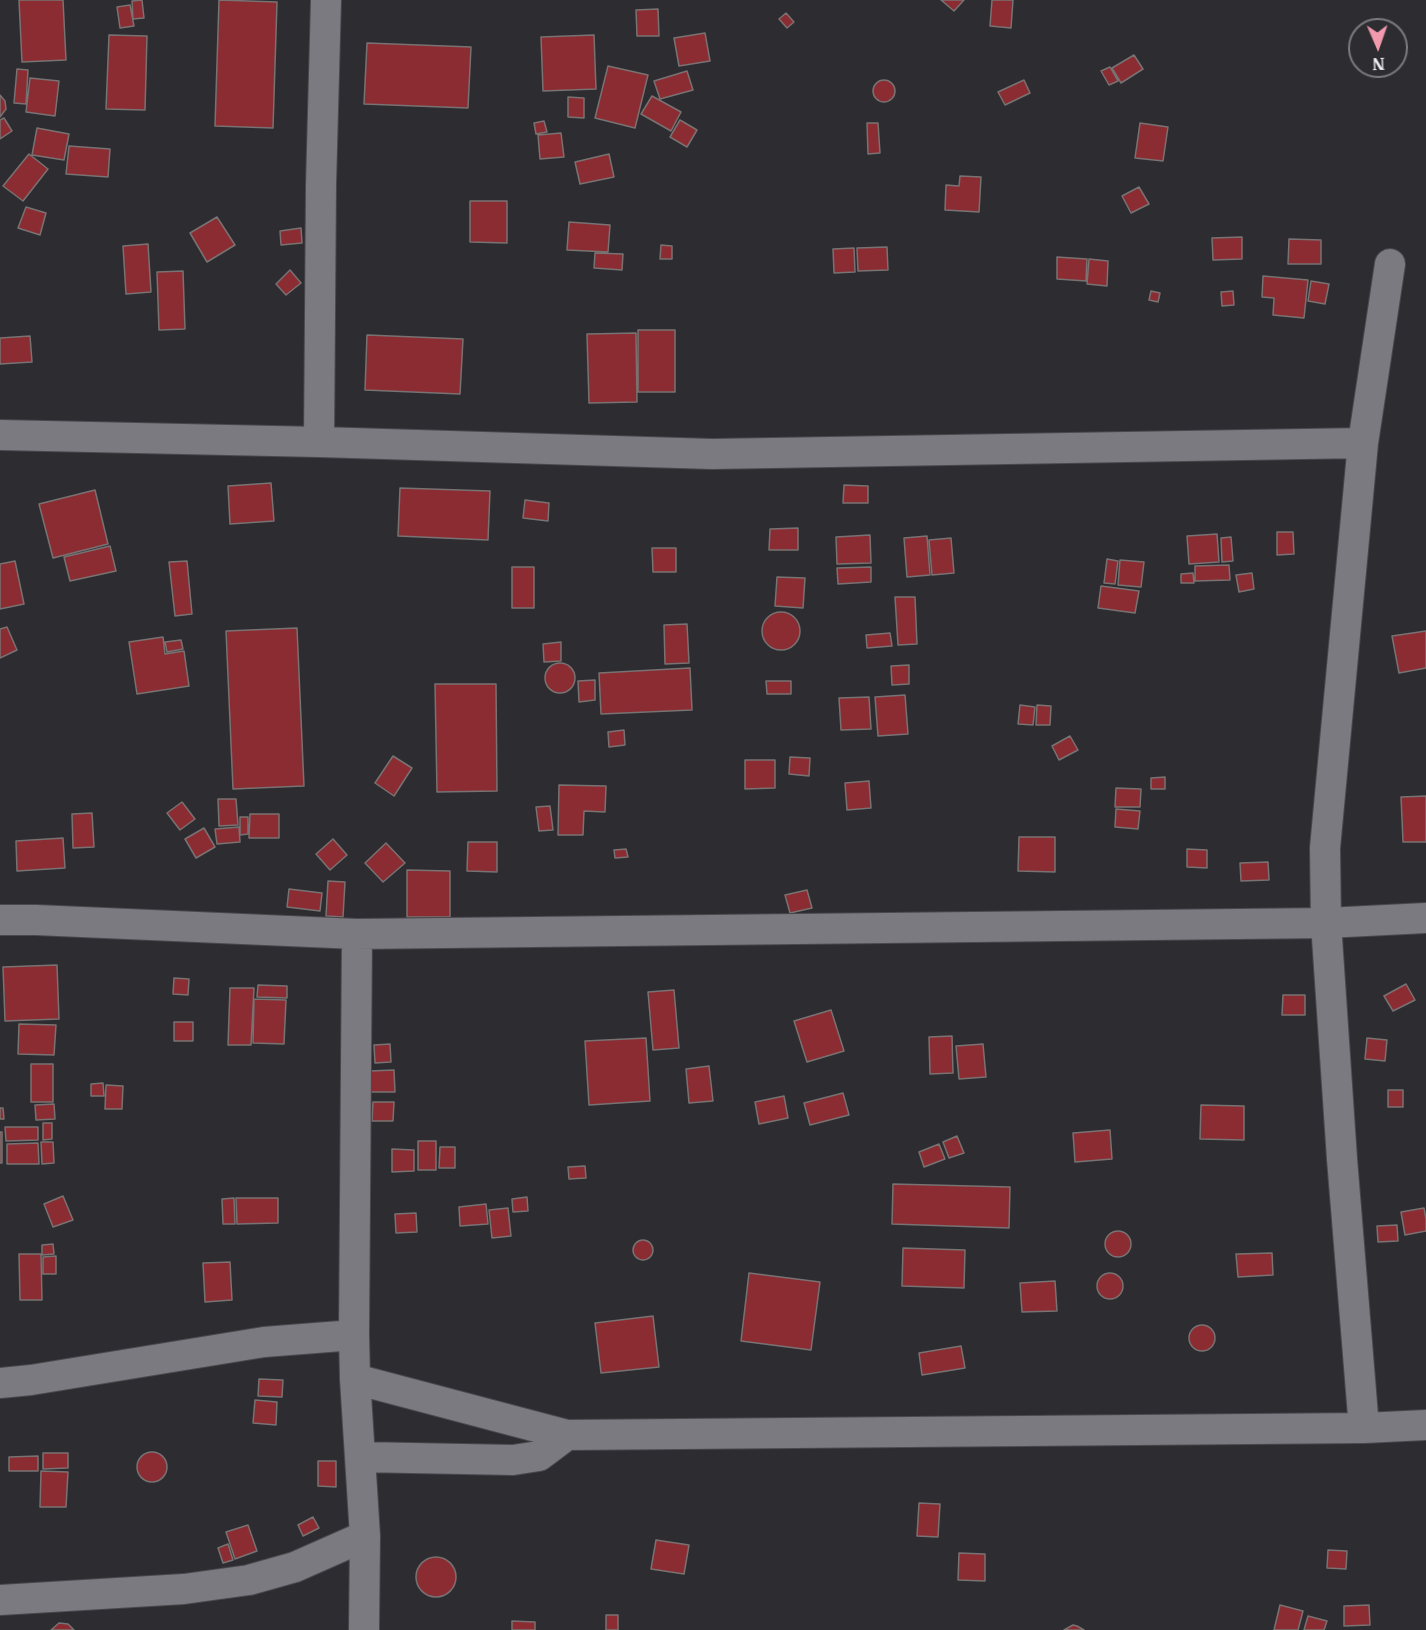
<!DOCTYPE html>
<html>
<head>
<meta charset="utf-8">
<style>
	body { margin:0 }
	#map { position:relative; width:1426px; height:1630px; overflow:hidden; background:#2d2c31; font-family:"IBM Plex Serif",serif }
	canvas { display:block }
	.north { position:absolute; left:1348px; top:18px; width:60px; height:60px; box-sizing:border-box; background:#2d2c31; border:2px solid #7b7a7e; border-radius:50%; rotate:178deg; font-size:16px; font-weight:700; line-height:24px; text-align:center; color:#efeef1 }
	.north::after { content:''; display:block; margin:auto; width:21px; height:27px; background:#f29aad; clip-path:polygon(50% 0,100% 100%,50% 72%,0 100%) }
</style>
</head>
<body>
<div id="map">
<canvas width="1426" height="1630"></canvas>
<div class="north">N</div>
</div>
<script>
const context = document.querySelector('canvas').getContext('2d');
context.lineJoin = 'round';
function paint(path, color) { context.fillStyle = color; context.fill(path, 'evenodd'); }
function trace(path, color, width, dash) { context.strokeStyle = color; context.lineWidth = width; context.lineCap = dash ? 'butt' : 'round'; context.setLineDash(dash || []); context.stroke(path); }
const building = new Path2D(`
	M19 0H63L66 60 22 62Z
	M142 0 144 18 133 19 132 1Z
	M219 0 277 2 273 128 215 126Z
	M941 0H964L954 11Z
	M992 0H1013L1011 28 990 26Z
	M130 5 134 26 120 28 117 7Z
	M658 9 659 36H637L636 10Z
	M786 13 794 22 787 28 779 19Z
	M705 33 710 61 679 66 674 38Z
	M109 35 147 36 145 110 106 109Z
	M594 35 596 89 543 91 541 37Z
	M367 43 471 47 468 108 364 104Z
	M1134 55 1143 69 1121 83 1112 68Z
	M608 66 648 75 635 128 595 118Z
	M1110 67 1118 81 1109 85 1101 71Z
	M17 69 28 70 26 104 14 103Z
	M687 71 693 90 660 99 654 81Z
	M30 78 59 81 55 116 26 112Z
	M1024 80 1030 93 1005 105 998 92Z
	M873 91a11 11 0 1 1 22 0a11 11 0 1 1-22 0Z
	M0 95 5 101 6 109 0 117Z
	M652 96 681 112 671 131 641 114Z
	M568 97 584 98V118L568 117Z
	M4 118 12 131 0 139V120Z
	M680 120 697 130 687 147 670 137Z
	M544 121 547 132 536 134 534 123Z
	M867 123H878L880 153 868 154Z
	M1140 123 1168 127 1163 161 1135 158Z
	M37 128 69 134 64 160 32 155Z
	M561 133 564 157 540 159 538 135Z
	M69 146 110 149 108 177 66 174Z
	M29 154 48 169 23 201 3 186Z
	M609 154 614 177 580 184 575 162Z
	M960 176 981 177 979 212 945 210 946 185 959 186Z
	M1139 187 1149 204 1131 213 1122 196Z
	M470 201H507V243L470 242Z
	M26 207 46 213 40 235 18 228Z
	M217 217 235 245 207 262 190 233Z
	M569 222 610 225 608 252 567 250Z
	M301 228 302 243 281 245 280 231Z
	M1242 237V259L1213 260 1212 238Z
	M1289 239 1321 240V264H1288Z
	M148 244 151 292 126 294 123 246Z
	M661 245 672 246V259H660Z
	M887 247 888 270 858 271 857 248Z
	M854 248 855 272 834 273 833 249Z
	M595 253 623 254 622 270 594 268Z
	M1057 257 1087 259 1086 281 1057 279Z
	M1089 259 1108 261 1107 286 1087 284Z
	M290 270 301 283 286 295 276 284Z
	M183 271 185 329 159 330 157 272Z
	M1263 276 1308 280 1304 318 1273 315 1274 298 1262 297Z
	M1311 281 1329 284 1325 304 1308 301Z
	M1151 291 1160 293 1158 302 1149 300Z
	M1233 291 1234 305 1222 306 1221 292Z
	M638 330H675V392H638Z
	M636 333 637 402 589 403 587 334Z
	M367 335 463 339 460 394 365 390Z
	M30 336 32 362 0 364V338Z
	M271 483 274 521 230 524 228 486Z
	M844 485 868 486V503H843Z
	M400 488 490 491 488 540 398 536Z
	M95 490 108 544 53 558 39 504Z
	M525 500 549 503 548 521 523 518Z
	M798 528V550H769L770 529Z
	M1277 532H1293L1294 554 1277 555Z
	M1217 534 1219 562 1189 564 1187 536Z
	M870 535 871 563 837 564 836 537Z
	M927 536 930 575 907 577 904 538Z
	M1231 537 1233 561 1222 562 1221 538Z
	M951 538 954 573 932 575 929 540Z
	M110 546 116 571 70 581 64 557Z
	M652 548H676V572H653Z
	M1107 559 1118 561 1115 584 1104 583Z
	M1120 560 1144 562 1141 587 1118 585Z
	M15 561 24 604 0 609V564Z
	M187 561 192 614 175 616 169 562Z
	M1229 565 1230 580 1195 581V566Z
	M512 567H534V608H512Z
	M871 567V582L838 584 837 568Z
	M1193 573 1194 583H1181V574Z
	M1252 573 1254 589 1239 592 1236 575Z
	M777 577 805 578 803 608 775 606Z
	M1101 586 1139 591 1135 613 1098 608Z
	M895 597H915L917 644 898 645Z
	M762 631a19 19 0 1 1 38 0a19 19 0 1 1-38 0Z
	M687 624 689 663 665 664 664 625Z
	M7 627 17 650 0 658V629Z
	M297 628 304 786 233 789 226 631Z
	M1426 631V668L1399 673 1392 636Z
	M890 633 892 646 867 648 866 635Z
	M163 637 165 654 184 651 189 686 137 694 129 642Z
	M181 640 183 649 167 652 165 642Z
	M561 642V661L544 662 543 644Z
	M545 678a15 15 0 1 1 30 0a15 15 0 1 1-30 0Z
	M909 665V684L892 685 891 666Z
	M690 668 692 710 601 714 599 673Z
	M595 680V700L579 702 578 681Z
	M766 681H791V694H767Z
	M435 684H496L497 791 437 792Z
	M905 695 908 734 878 736 875 697Z
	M869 697 871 729 841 730 839 698Z
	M1020 705 1035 707 1033 725 1018 724Z
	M1037 705 1051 706 1050 725H1036Z
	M624 730 625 745 609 747 608 732Z
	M1070 736 1078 750 1059 760 1052 746Z
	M393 756 412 768 394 796 375 783Z
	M790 757 810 758 809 776 789 774Z
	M745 760H775V788L745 789Z
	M1165 777V789H1151V778Z
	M869 781 871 808 847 810 845 783Z
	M559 785 606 786 605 812 584 811 583 835H558Z
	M1116 788 1141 789 1140 807H1115Z
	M1426 796V842H1403L1401 797Z
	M218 799H236L238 825 219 826Z
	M182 802 195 819 180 830 167 813Z
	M550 806 553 830 539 831 536 807Z
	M1116 809 1140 811 1138 829 1115 827Z
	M92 813 94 847 73 848 72 814Z
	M250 814H279V838H249Z
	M240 817H248V834L240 835Z
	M239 827 240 842 217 844 215 829Z
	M204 828 215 847 196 858 185 839Z
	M1019 837H1055V872L1018 871Z
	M63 838 65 868 17 871 16 841Z
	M333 839 347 855 330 870 316 854Z
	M468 842H497V872L467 871Z
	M386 843 405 863 383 882 365 863Z
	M626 849 628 857 615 858 614 850Z
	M1187 849 1207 850V868L1187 867Z
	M1268 862 1269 880 1241 881 1240 863Z
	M407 870 450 871V917H407Z
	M328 881 345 882 343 917 326 916Z
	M289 889 322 893 320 911 287 907Z
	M807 890 812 908 790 913 785 895Z
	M57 965 59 1019 5 1021 3 967Z
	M174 978 189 979 188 995 173 994Z
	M1406 984 1415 1000 1393 1011 1384 996Z
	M258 985 287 986V998L257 997Z
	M230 988H254L251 1045H228Z
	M674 990 679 1048 653 1050 648 992Z
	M1283 995H1305V1015H1282Z
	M254 999 286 1000 284 1044 253 1043Z
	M831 1010 844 1051 807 1062 794 1021Z
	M174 1022H193V1041H174Z
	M19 1024 56 1025 54 1055 18 1054Z
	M952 1036 953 1073 930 1074 929 1037Z
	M646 1038 650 1101 589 1105 585 1041Z
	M1367 1038 1387 1040 1385 1061 1365 1059Z
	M390 1044 391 1062 375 1063 374 1045Z
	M983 1044 986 1077 959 1079 956 1046Z
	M31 1064H53V1102H31Z
	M709 1066 713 1101 689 1103 686 1069Z
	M394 1070 395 1092H371L370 1071Z
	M103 1083 104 1096H91V1084Z
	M106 1085 123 1086 122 1109H105Z
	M1388 1090H1403V1107H1388Z
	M843 1093 849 1115 810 1125 804 1103Z
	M784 1096 788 1118 759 1124 755 1102Z
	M373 1102H394L393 1121H372Z
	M54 1104 55 1119 36 1120 35 1105Z
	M1201 1105 1244 1106V1140L1200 1139Z
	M0 1108H3L4 1119H0Z
	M43 1123H52V1139L43 1140Z
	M5 1127H38V1140L6 1141Z
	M1110 1130 1112 1159 1075 1162 1073 1133Z
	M0 1132H2V1163H0Z
	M957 1136 964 1153 949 1158 943 1142Z
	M418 1141H436V1170H418Z
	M41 1142H53L54 1163 42 1164Z
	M38 1143 39 1164H7V1144Z
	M939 1144 945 1159 924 1167 919 1152Z
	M440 1147H455V1168H439Z
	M392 1149 414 1150V1171L392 1172Z
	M585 1166 586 1178 569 1179 568 1167Z
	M893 1184 1010 1187 1009 1228 892 1224Z
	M63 1196 73 1220 53 1227 44 1204Z
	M527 1197 528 1211 513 1212 512 1199Z
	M234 1198 235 1224H223L222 1199Z
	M236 1198H278V1223L237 1224Z
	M486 1204 488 1224 460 1226 459 1207Z
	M508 1208 511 1236 492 1238 489 1210Z
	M1424 1208 1426 1219V1231L1405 1235 1401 1212Z
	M416 1213 417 1232 396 1233 395 1214Z
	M1397 1225 1398 1241 1378 1242 1377 1226Z
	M1105 1244a13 13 0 1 1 26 0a13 13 0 1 1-26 0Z
	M633 1250a10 10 0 1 1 20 0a10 10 0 1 1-20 0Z
	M53 1244 54 1254 42 1255V1245Z
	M903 1248 965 1250 964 1288 902 1286Z
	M1272 1253 1273 1275 1238 1277 1236 1254Z
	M19 1254H41L42 1300H20Z
	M56 1256V1274H43V1257Z
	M230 1262 232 1300 205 1302 203 1263Z
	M749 1273 820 1282 811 1350 741 1341Z
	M1097 1286a13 13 0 1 1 26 0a13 13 0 1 1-26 0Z
	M1055 1281 1057 1311 1022 1312 1020 1283Z
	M653 1316 659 1367 601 1373 595 1323Z
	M1189 1338a13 13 0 1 1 26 0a13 13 0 1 1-26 0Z
	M961 1346 965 1368 922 1375 919 1353Z
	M259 1379 283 1380 282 1397 258 1396Z
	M255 1400 277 1402 276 1425 253 1423Z
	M137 1467a15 15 0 1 1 30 0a15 15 0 1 1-30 0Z
	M43 1453H68V1468L43 1469Z
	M38 1456V1471H9V1457Z
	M318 1461H336V1487L318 1486Z
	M41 1471 68 1472 66 1507H40Z
	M919 1503 940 1504 938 1537 917 1536Z
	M313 1517 319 1528 303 1536 298 1525Z
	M248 1525 257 1551 235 1559 226 1532Z
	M656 1540 689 1545 684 1574 651 1569Z
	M228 1544 233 1560 223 1563 218 1548Z
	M1328 1550 1347 1551 1346 1569 1327 1568Z
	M959 1553 985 1554V1581L958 1580Z
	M416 1577a20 20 0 1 1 40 0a20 20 0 1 1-40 0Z
	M1280 1605 1303 1611 1298 1630H1274Z
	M1369 1605 1370 1625 1344 1626V1606Z
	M606 1615H618V1630H606Z
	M1308 1616 1327 1621 1324 1630H1304Z
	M512 1621 535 1622V1630H512Z
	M59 1623 68 1624 74 1630H51Z
	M1073 1625 1077 1626 1084 1630H1064Z`);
paint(building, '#8b2c33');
trace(building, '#797272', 1.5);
const street = new Path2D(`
	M0 435 319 442 712 454 1363 443 1325 848 1326 923 357 934 36 920H0
	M319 442 321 185 326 0
	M1363 443 1390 264
	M354 1335 355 1379 567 1435 1364 1428 1426 1425
	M355 1379 365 1536 364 1630
	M0 1383 31 1380 264 1342 354 1335 357 934
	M1364 1428 1342 1159 1326 923 1426 918
	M360 1457 513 1460 539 1456 567 1435
	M0 1600 184 1589 249 1580 295 1567 365 1536`);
trace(street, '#49484d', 32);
trace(street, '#7b7a80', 30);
</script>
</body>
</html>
